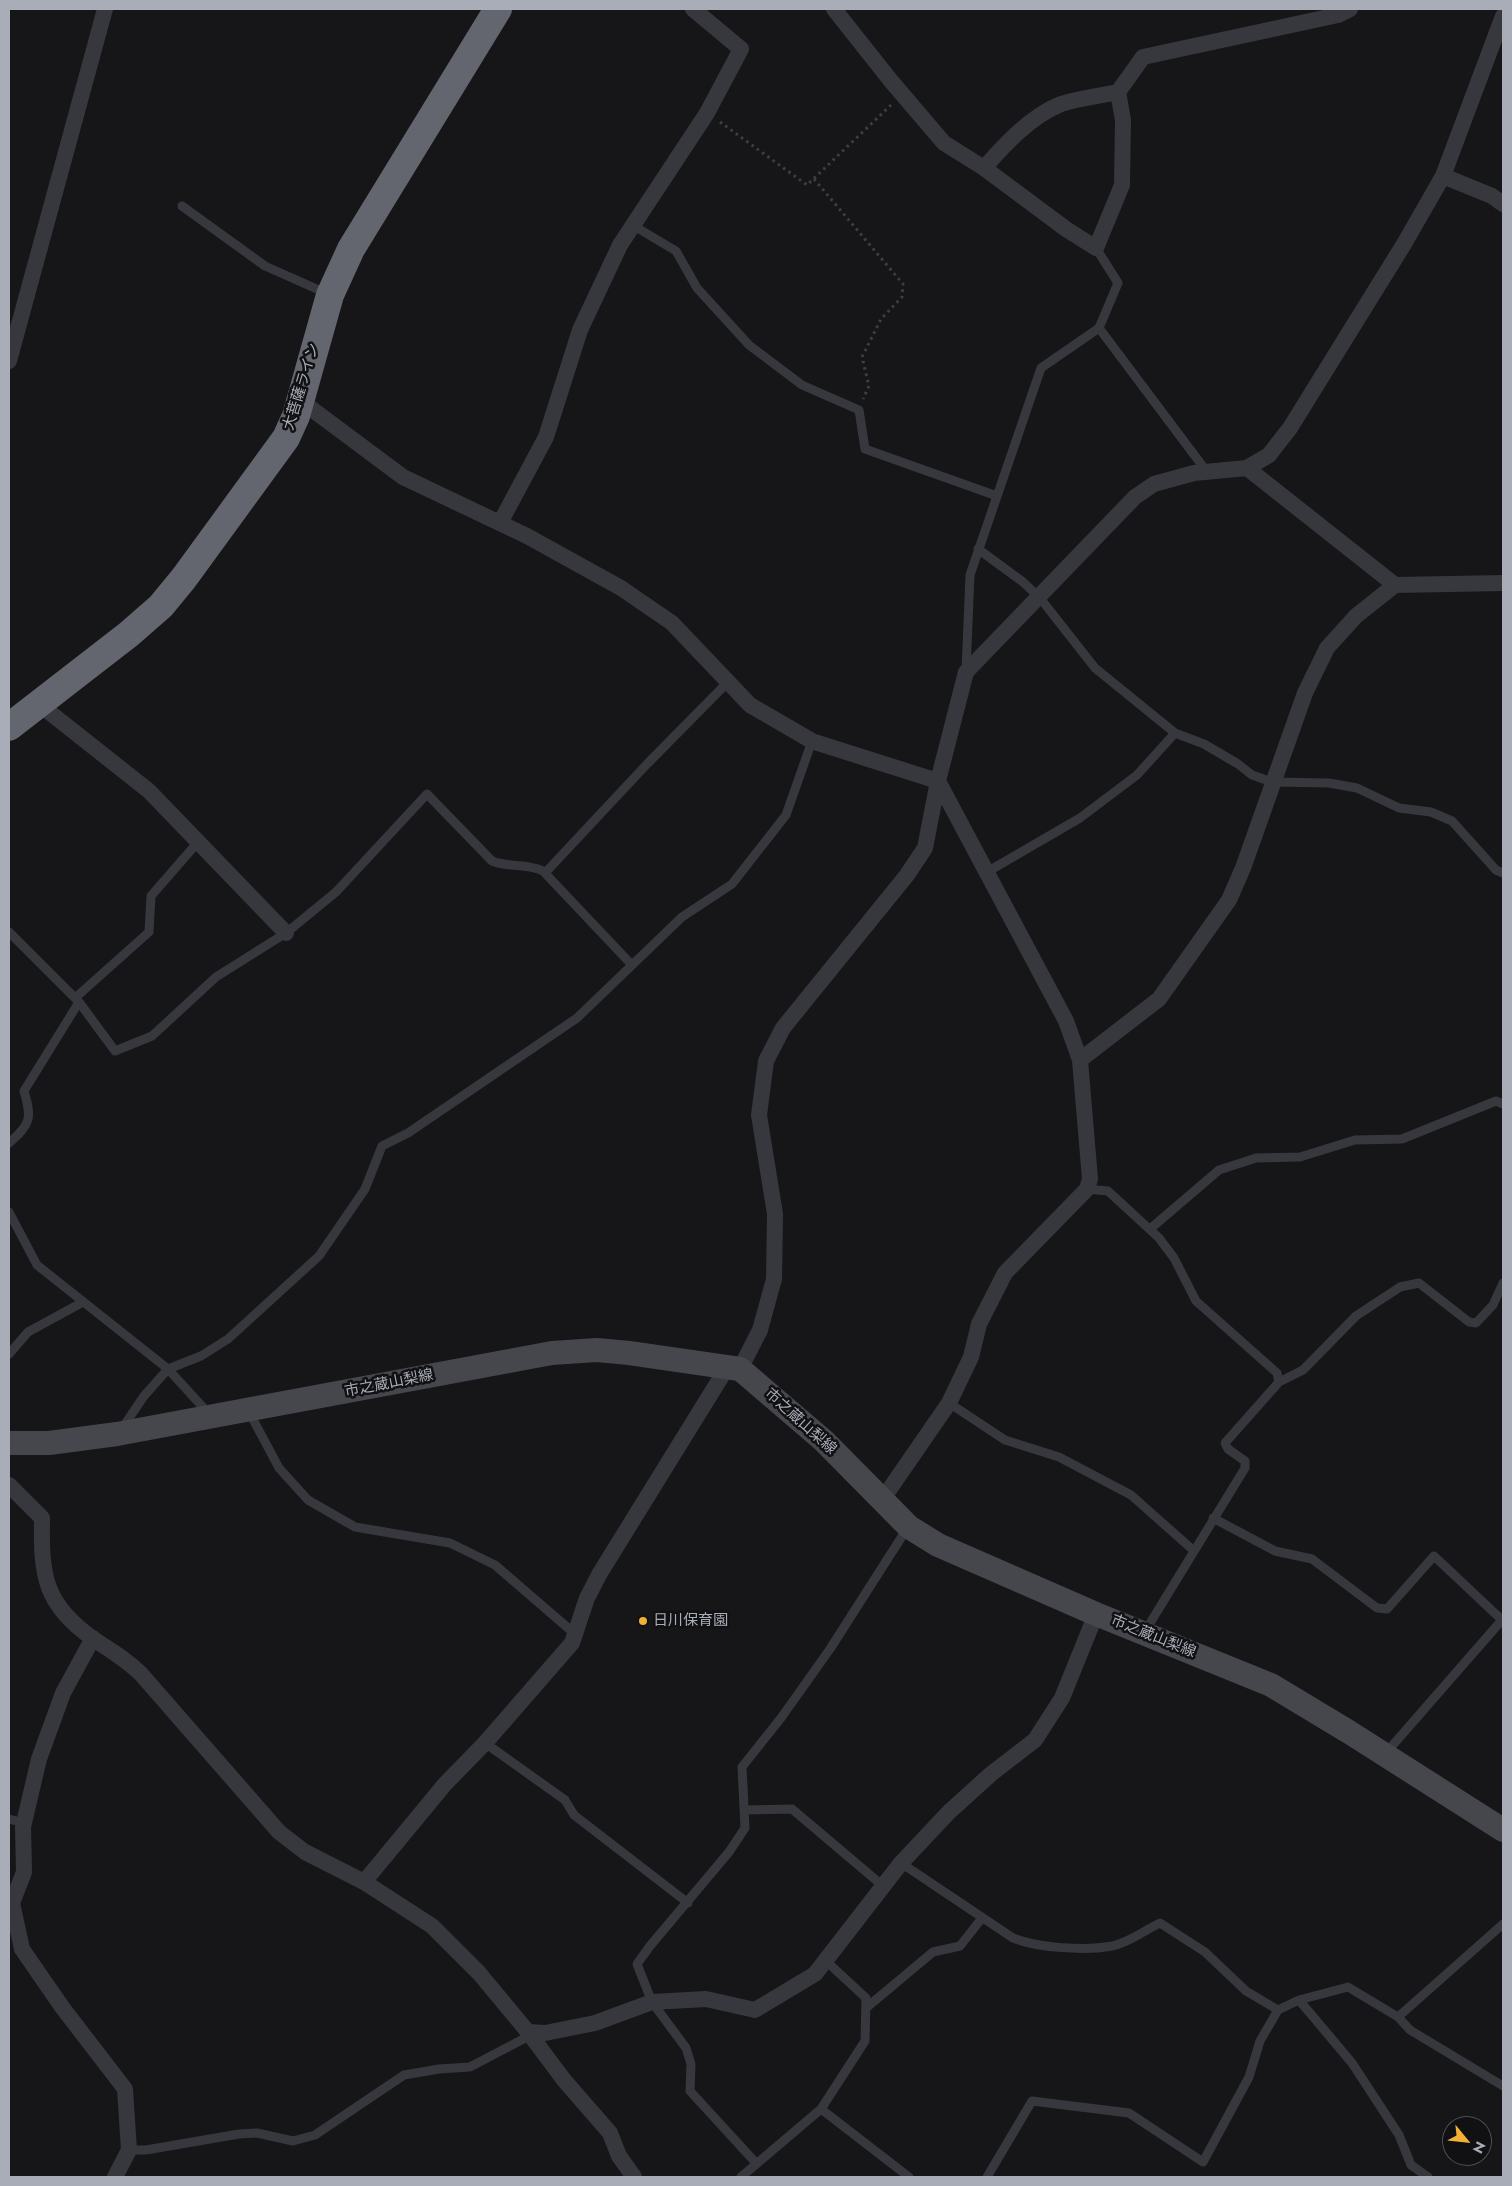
<!DOCTYPE html>
<html>
<head>
<meta charset="utf-8">
<style>
	body { margin:0 }
	#map { position:relative; width:1512px; height:2186px; overflow:hidden; background:#161618; font-family:Jost,sans-serif }
	canvas { display:block }
	.frame { position:absolute; inset:0; border:10px solid #a8adb8; pointer-events:none }
	.north { position:absolute; left:1442px; top:2116px; width:50px; height:50px; box-sizing:border-box; background:#111113; border:1px solid #4d4f55; border-radius:50%; rotate:118deg; font-size:14px; font-weight:700; line-height:20px; text-align:center; color:#a8adb8 }
	.north::after { content:''; display:block; margin:auto; width:18px; height:22px; background:#f2b134; clip-path:polygon(50% 0,100% 100%,50% 72%,0 100%) }
</style>
</head>
<body>
<div id="map">
<canvas width="1512" height="2186"></canvas>
<div class="frame"></div>
<div class="north">N</div>
</div>
<script>
const context = document.querySelector('canvas').getContext('2d');
context.lineJoin = 'round';
function trace(path, color, width, dash) { context.strokeStyle = color; context.lineWidth = width; context.lineCap = dash ? 'butt' : 'round'; context.setLineDash(dash || []); context.stroke(path); }
function write(font, color, halo, rows, align = 'center') {
  context.font = font + ' Jost,"Noto Sans JP",sans-serif'; context.lineWidth = 5; context.setLineDash([]); context.textBaseline = 'middle'; context.strokeStyle = halo; context.fillStyle = color; for (const [text, x, y, turn = 0] of rows) {
    context.save(); context.translate(x, y); context.rotate((+turn || 0) * Math.PI / 180); context.textAlign = isNaN(turn) ? turn : align; if (halo) context.strokeText(text, 0, 0); context.fillText(text, 0, 0); context.restore();
  }
}
trace(new Path2D(`
	M720 122 807 185 891 105
	M814 179 903 284 902 297 881 319 862 357 869 386 863 399`), '#3d3f44', 3, [2.5, 4]);
trace(new Path2D(`
	M182 206 265 266 328 294
	M634 226 676 251 697 288 749 345 802 385 859 410 865 449 997 496
	M1099 328 1207 472
	M978 549 1023 582 1040 598 1095 668 1175 733 1204 744 1238 764 1252 775 1272 782 1329 783 1357 788 1399 808 1431 812 1452 821 1496 870 1503 873
	M966 670 970 575 1041 368 1099 328 1118 283 1096 248
	M987 872 1080 818 1137 775 1175 733
	M545 873 648 763 727 683
	M9 932 79 1002 115 1051 152 1036 216 977 286 933 336 892 427 794 492 861C509 868 526 863 543 871L631 964
	M75 998 149 932 151 896 198 842
	M9 1143C31 1124 32 1118 24 1091L79 1002
	M1087 1189 1108 1191 1159 1238 1174 1258 1196 1301 1277 1373 1279 1382 1225 1443 1228 1449 1245 1461V1468L1144 1633
	M9 1212 37 1265 168 1369 210 1415
	M1150 1229 1219 1170 1256 1158 1300 1157 1355 1140 1402 1139 1496 1101 1503 1104
	M9 1354 28 1332 83 1302
	M1279 1382 1303 1370 1356 1316 1400 1287 1419 1283 1469 1322 1476 1323 1493 1305 1503 1283
	M949 1403 1005 1440 1059 1457 1131 1495 1193 1550
	M248 1410 279 1468 308 1500 355 1527 450 1543 495 1565 575 1634
	M121 1430 144 1396 168 1369 201 1356 228 1339 319 1256 365 1189 382 1146 408 1133 577 1018 682 917 732 884 786 815 812 741
	M1213 1518 1275 1551 1312 1559 1377 1608 1387 1609 1434 1556 1502 1620 1503 1618
	M485 1743 565 1800 574 1815 688 1903
	M1385 1754 1502 1620
	M745 1810 792 1809 883 1886
	M9 1819 24 1823
	M901 1863 1013 1938C1038 1948 1085 1951 1112 1946 1128 1943 1145 1930 1160 1923L1205 1952 1246 1991 1278 2010 1299 2000 1348 1987 1398 2017 1410 2030 1503 2086
	M1299 2000 1352 2063 1399 2135 1411 2165 1428 2177
	M866 2008 933 1952 960 1946 982 1918
	M1398 2017 1503 1924
	M821 2109 909 2177
	M129 2150H146L239 2134 257 2133 293 2141 315 2135 404 2075 439 2069 470 2067 531 2035
	M756 2163 690 2091 691 2064 686 2048 652 2002 637 1964 650 1946 729 1852 745 1828 742 1767 781 1718 830 1649 908 1527
	M741 2177 821 2109 865 2041 866 1998 826 1961
	M987 2177 1032 2101 1129 2113 1203 2162 1249 2077 1260 2041 1278 2010`), '#37383d', 9);
trace(new Path2D(`
	M834 9 891 81 944 143 984 168 1066 229 1096 248 1122 185 1123 120 1118 92 1143 57 1338 15 1350 9
	M984 168C1005 144 1031 116 1061 104 1078 98 1100 96 1118 92
	M1443 176 1492 196 1503 204
	M9 361 105 9
	M301 401 403 477 527 536 621 588 672 623 750 705 812 741 938 781 1066 1021 1080 1060 1090 1179 1087 1189 1005 1273 979 1324 971 1357 949 1403 882 1500
	M1247 468 1395 585
	M500 523 546 437 580 330 620 245 707 113 741 49 693 9
	M39 704 149 791 286 933
	M1080 1060 1159 999 1229 900 1243 868 1305 693 1327 648 1356 616 1395 585 1503 583
	M740 1369 760 1330 774 1279 775 1214 759 1115 766 1061 783 1028 907 875 925 848 938 781 966 672 1135 497 1154 484 1194 473 1247 468 1269 455 1290 428 1404 244 1443 176 1503 16
	M9 1485 42 1518C41 1576 44 1605 95 1640 112 1651 127 1660 141 1674L279 1832 305 1852 364 1882 432 1926 479 1973 528 2032 545 2033 595 2023 652 2002 706 1999 755 2010 815 1974 901 1863 949 1812 991 1774 1035 1740 1062 1698 1096 1614
	M93 1638 63 1693 39 1759 23 1827 24 1872 12 1903 22 1949 62 2007 125 2089 129 2150 115 2177
	M364 1882 445 1784 485 1743 572 1643 587 1598 600 1573 728 1366
	M528 2032 564 2080 610 2133 619 2156 634 2177`), '#37383d', 16);
trace(new Path2D(`
	M9 1443H49L117 1434 552 1353 597 1350 629 1353 740 1369 824 1441 909 1527 938 1545 1096 1614 1271 1685 1349 1732 1503 1830`), '#45474d', 24);
trace(new Path2D(`
	M9 727 129 634 161 606 184 578 286 438 296 416 330 295 351 249 498 9`), '#63666e', 28);
for (const [x, y, r, color] of [
	[643,1621,5,"#f2b134"]
]) { const dot = new Path2D(); dot.arc(x, y, r, 0, 2 * Math.PI); context.fillStyle = color; context.fill(dot); trace(dot, '#111113', 2); }
write('15px', '#a8adb8', '#111113', [
	["大菩薩ライン",302,387,-73],
	["市之蔵山梨線",389,1384,-11],
	["市之蔵山梨線",800,1422,42],
	["市之蔵山梨線",1153,1637,22]
]);
write('15px', '#a8adb8', '#111113', [
	["日川保育園",653,1621]
], 'left');
</script>
</body>
</html>
